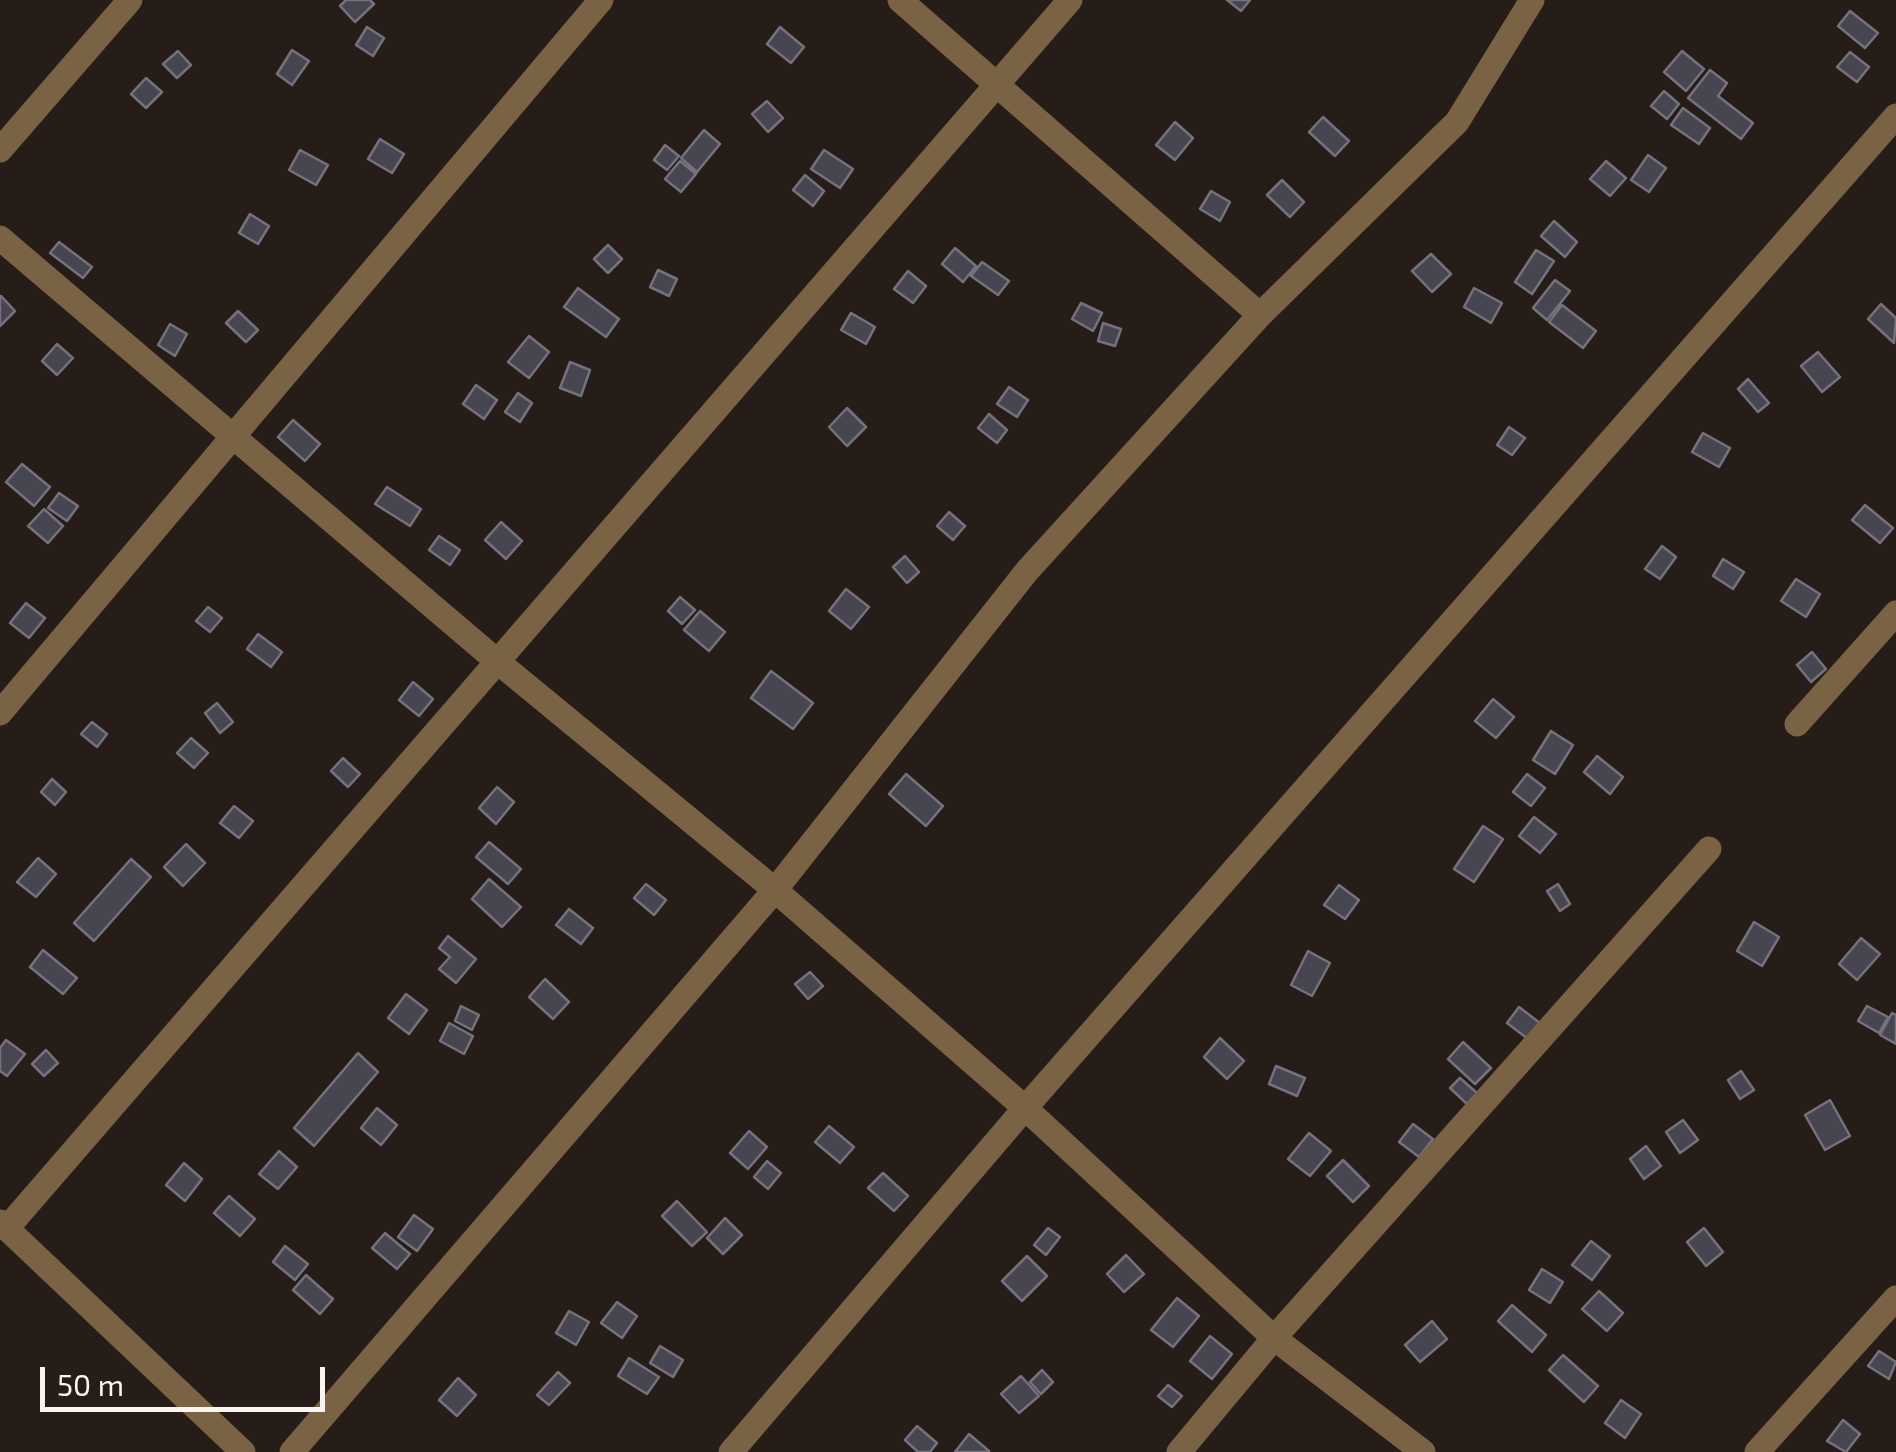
<!DOCTYPE html>
<html>
<head>
<meta charset="utf-8">
<style>
	body { margin:0 }
	#map { position:relative; width:1896px; height:1452px; overflow:hidden; background:#261c18; font-family:"Exo 2",sans-serif }
	canvas { display:block }
	.scale { position:absolute; left:40px; top:1367px; width:285px; height:45px; box-sizing:border-box; border:5px solid #faf3f0; border-top:0; padding-left:12px; font-size:30px; line-height:35px; white-space:nowrap; color:#faf3f0; -webkit-text-stroke:8px #261c18; paint-order:stroke }
</style>
</head>
<body>
<div id="map">
<canvas width="1896" height="1452"></canvas>
<div class="scale">50 m</div>
</div>
<script>
const context = document.querySelector('canvas').getContext('2d');
context.lineJoin = 'round';
function paint(path, color) { context.fillStyle = color; context.fill(path, 'evenodd'); }
function trace(path, color, width, dash) { context.strokeStyle = color; context.lineWidth = width; context.lineCap = dash ? 'butt' : 'round'; context.setLineDash(dash || []); context.stroke(path); }
const building = new Path2D(`
	M346 0H370L374 4 355 22 340 6Z
	M1227 0H1250L1241 11Z
	M1850 11 1878 33 1865 48 1838 26Z
	M367 27 384 38 373 56 356 45Z
	M780 27 804 47 791 63 767 44Z
	M292 50 309 61 292 85 277 74Z
	M178 51 191 65 177 78 163 64Z
	M1682 51 1704 69 1686 91 1664 72Z
	M1850 52 1869 67 1857 82 1837 67Z
	M1710 70 1727 83 1718 96 1753 123 1741 139 1688 98Z
	M146 78 162 92 146 108 131 94Z
	M1664 91 1679 104 1667 119 1651 106Z
	M767 101 783 118 768 132 752 114Z
	M1683 108 1710 128 1699 144 1671 125Z
	M1323 117 1349 141 1335 156 1309 132Z
	M1175 122 1193 138 1175 160 1156 145Z
	M704 130 720 144 697 172 681 158Z
	M380 139 404 154 392 173 368 159Z
	M665 145 679 156 667 170 654 160Z
	M300 150 328 165 316 185 289 170Z
	M824 150 853 169 840 188 811 169Z
	M1648 155 1666 168 1649 192 1631 180Z
	M680 161 696 174 681 192 665 179Z
	M1606 161 1626 178 1610 196 1590 179Z
	M805 175 824 191 813 206 793 190Z
	M1282 180 1304 202 1290 217 1267 195Z
	M1211 191 1230 202 1220 221 1200 209Z
	M250 214 269 226 258 244 239 233Z
	M1554 221 1577 242 1565 257 1541 236Z
	M59 242 92 267 83 278 50 253Z
	M608 245 622 259 608 273 594 259Z
	M955 248 976 266 963 282 942 264Z
	M1536 250 1554 261 1532 294 1515 282Z
	M1431 254 1451 274 1432 292 1412 271Z
	M982 262 1009 281 998 295 971 276Z
	M658 270 677 279 669 296 650 287Z
	M908 271 926 286 913 303 894 289Z
	M1555 280 1570 291 1547 320 1533 308Z
	M578 288 619 319 606 337 564 307Z
	M1474 288 1502 303 1491 323 1464 307Z
	M1 296 15 311 0 326V297Z
	M1081 303 1102 313 1093 331 1072 319Z
	M1881 304 1896 318 1894 343 1868 319Z
	M1562 305 1596 331 1583 348 1549 322Z
	M238 311 258 330 246 342 226 323Z
	M851 313 875 327 866 344 841 330Z
	M1103 323 1121 329 1115 346 1098 341Z
	M170 324 187 334 175 356 158 345Z
	M529 336 549 352 529 378 508 362Z
	M57 344 73 358 57 375 42 361Z
	M1818 352 1840 377 1822 392 1801 366Z
	M570 362 590 370 581 396 560 388Z
	M1748 379 1769 403 1758 412 1738 389Z
	M476 385 497 400 484 419 463 404Z
	M1009 387 1028 400 1017 417 997 404Z
	M518 393 532 403 520 422 505 412Z
	M847 408 866 427 847 446 829 427Z
	M989 414 1007 430 997 443 978 428Z
	M293 420 320 444 305 461 278 437Z
	M1509 427 1525 438 1512 455 1497 445Z
	M1703 433 1730 448 1719 467 1692 452Z
	M22 464 50 487 34 506 6 482Z
	M387 487 421 509 410 526 375 504Z
	M59 493 78 506 67 521 48 508Z
	M1865 505 1893 528 1880 543 1852 520Z
	M44 509 63 526 48 543 28 526Z
	M949 512 965 526 953 540 937 526Z
	M501 522 522 541 506 559 485 540Z
	M439 536 460 550 450 565 429 550Z
	M1662 546 1676 557 1660 579 1645 569Z
	M905 556 919 572 907 583 893 567Z
	M1723 559 1744 572 1733 589 1713 576Z
	M1796 579 1820 594 1806 617 1781 601Z
	M846 589 869 607 851 629 829 611Z
	M680 597 695 610 682 624 668 611Z
	M26 603 45 618 29 638 10 623Z
	M208 607 222 618 210 632 196 621Z
	M700 611 725 632 709 651 684 630Z
	M258 634 282 652 271 667 247 649Z
	M1812 652 1826 669 1811 682 1797 665Z
	M771 671 813 703 793 729 751 698Z
	M413 682 433 699 419 716 399 700Z
	M1493 699 1514 717 1496 738 1475 721Z
	M217 703 233 722 220 733 205 713Z
	M92 722 107 734 97 747 81 734Z
	M1551 731 1573 745 1555 774 1533 760Z
	M191 738 208 753 194 768 177 753Z
	M1597 756 1623 777 1610 794 1584 772Z
	M343 758 360 774 348 787 331 771Z
	M906 774 943 806 926 826 889 794Z
	M1527 774 1545 788 1531 806 1513 792Z
	M52 779 66 792 55 805 41 792Z
	M497 787 514 802 496 824 479 808Z
	M234 806 253 821 239 838 220 823Z
	M1534 817 1556 834 1540 853 1519 836Z
	M1483 826 1503 839 1474 882 1454 869Z
	M489 842 521 869 508 884 476 857Z
	M186 844 205 863 183 886 164 867Z
	M38 858 56 874 36 897 17 882Z
	M131 859 151 877 94 941 74 923Z
	M489 879 521 907 502 927 472 899Z
	M646 884 666 900 654 915 634 898Z
	M1558 884 1570 904 1560 911 1547 891Z
	M1339 885 1359 900 1345 919 1324 905Z
	M569 909 593 928 581 944 556 925Z
	M1754 922 1779 937 1762 966 1737 951Z
	M448 936 476 959 456 983 439 969 450 957 439 948Z
	M1861 938 1880 954 1857 980 1839 964Z
	M43 950 77 978 63 994 30 967Z
	M1308 951 1330 963 1312 996 1291 985Z
	M810 972 823 986 808 999 795 984Z
	M545 979 569 1002 553 1019 529 997Z
	M406 994 427 1010 409 1034 388 1018Z
	M461 1006 479 1015 472 1030 455 1021Z
	M1867 1006 1888 1017 1879 1033 1858 1021Z
	M1519 1007 1540 1023 1528 1039 1507 1023Z
	M1892 1013 1896 1015V1044L1880 1035Z
	M449 1023 473 1036 464 1054 440 1041Z
	M1220 1038 1244 1061 1227 1079 1204 1057Z
	M6 1040 25 1054 7 1076 0 1071V1048Z
	M1463 1042 1491 1068 1475 1084 1448 1059Z
	M46 1050 58 1063 44 1076 32 1064Z
	M358 1053 378 1072 314 1146 294 1128Z
	M1276 1066 1305 1078 1297 1096 1269 1084Z
	M1741 1071 1754 1090 1740 1099 1728 1080Z
	M1460 1078 1477 1093 1467 1104 1450 1088Z
	M1830 1100 1850 1136 1825 1150 1805 1115Z
	M377 1108 397 1125 381 1145 361 1128Z
	M1683 1120 1698 1140 1680 1153 1666 1132Z
	M1413 1124 1433 1139 1419 1157 1399 1142Z
	M829 1126 854 1147 840 1163 815 1142Z
	M749 1131 767 1147 748 1169 730 1153Z
	M1309 1133 1331 1151 1310 1176 1288 1159Z
	M1646 1146 1661 1166 1644 1179 1630 1159Z
	M279 1151 297 1167 278 1189 259 1174Z
	M1343 1160 1369 1186 1353 1202 1327 1176Z
	M767 1161 781 1173 768 1189 754 1177Z
	M184 1163 202 1179 185 1201 166 1185Z
	M883 1173 908 1196 894 1211 868 1188Z
	M229 1196 255 1219 240 1236 214 1213Z
	M677 1201 707 1232 692 1246 662 1216Z
	M414 1215 433 1229 417 1251 398 1237Z
	M725 1218 742 1235 723 1254 707 1238Z
	M1048 1228 1060 1237 1046 1255 1034 1245Z
	M1704 1228 1723 1252 1706 1266 1687 1242Z
	M385 1233 410 1254 397 1269 372 1248Z
	M1591 1241 1610 1256 1592 1280 1572 1265Z
	M285 1246 308 1264 295 1280 273 1262Z
	M1126 1255 1144 1274 1124 1292 1107 1274Z
	M1027 1256 1047 1276 1022 1301 1002 1281Z
	M1542 1269 1563 1282 1550 1303 1529 1290Z
	M306 1275 333 1299 320 1314 293 1290Z
	M1599 1291 1623 1313 1607 1331 1582 1309Z
	M1177 1298 1199 1316 1173 1347 1151 1330Z
	M617 1302 637 1316 622 1338 601 1323Z
	M1512 1305 1546 1335 1532 1352 1498 1321Z
	M569 1311 589 1322 576 1345 556 1333Z
	M1432 1321 1447 1339 1420 1362 1405 1345Z
	M1210 1336 1232 1354 1212 1379 1190 1361Z
	M660 1346 683 1360 673 1377 650 1363Z
	M1879 1351 1896 1362 1889 1379 1868 1366Z
	M1563 1355 1598 1386 1584 1402 1549 1370Z
	M629 1358 659 1377 647 1394 618 1376Z
	M1042 1370 1053 1382 1041 1394 1030 1382Z
	M558 1372 570 1383 549 1405 537 1395Z
	M1021 1376 1039 1396 1019 1413 1001 1394Z
	M458 1378 476 1395 457 1416 439 1400Z
	M1168 1385 1182 1396 1172 1407 1158 1396Z
	M1621 1400 1641 1414 1625 1438 1605 1423Z
	M1843 1420 1860 1434 1846 1452 1827 1441Z
	M917 1426 937 1443 930 1452H918L905 1440Z
	M969 1434 989 1451 988 1452H955Z`);
paint(building, '#47454f');
trace(building, '#75727d', 2.5);
trace(new Path2D(`
	M900 0 1260 315
	M0 150 130 0
	M0 238 498 662 775 890 1025 1108 1274 1338 1423 1452
	M0 713 601 0
	M1797 724 1896 613
	M0 1222 243 1452
	M7 1228 1070 0
	M292 1452 775 890 1027 571 1260 315 1457 122 1532 0
	M731 1452 1025 1108 1896 116
	M1179 1452 1274 1338 1709 849
	M1757 1452 1896 1298`), '#7a6345', 25);
</script>
</body>
</html>
